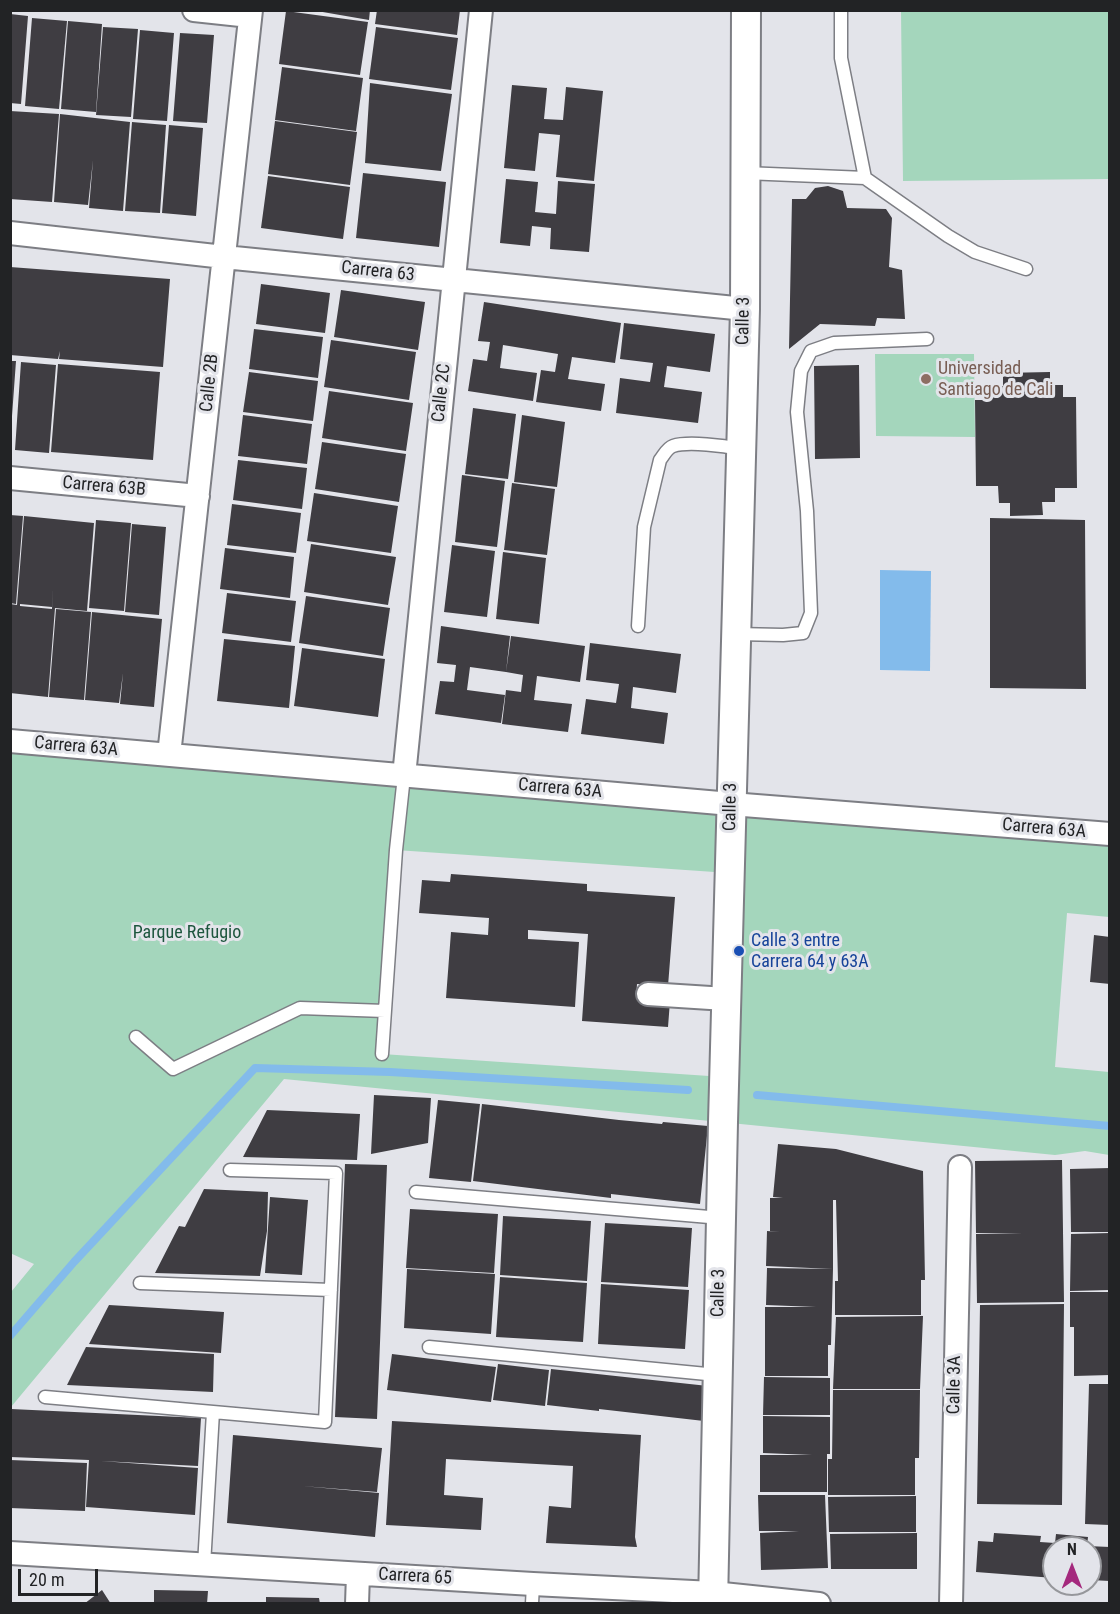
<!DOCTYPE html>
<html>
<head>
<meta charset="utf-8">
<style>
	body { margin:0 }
	#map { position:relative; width:1120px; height:1614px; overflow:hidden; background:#e3e4ea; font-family:"Roboto Condensed",sans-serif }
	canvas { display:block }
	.frame { position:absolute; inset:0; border:12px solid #222325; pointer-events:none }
	.north { position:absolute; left:1042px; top:1536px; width:60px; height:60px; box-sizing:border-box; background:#e3e4ea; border:2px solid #96979b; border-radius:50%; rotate:0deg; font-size:16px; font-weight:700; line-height:24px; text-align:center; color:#222325 }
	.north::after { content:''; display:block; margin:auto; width:21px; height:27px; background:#a4297d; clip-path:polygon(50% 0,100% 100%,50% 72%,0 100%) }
	.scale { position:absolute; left:18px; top:1569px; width:80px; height:27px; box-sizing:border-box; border:3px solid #222325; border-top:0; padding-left:8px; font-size:18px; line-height:21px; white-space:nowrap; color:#222325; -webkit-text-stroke:4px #e3e4ea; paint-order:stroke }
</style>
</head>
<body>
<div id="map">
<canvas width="1120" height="1614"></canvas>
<div class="frame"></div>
<div class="north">N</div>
<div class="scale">20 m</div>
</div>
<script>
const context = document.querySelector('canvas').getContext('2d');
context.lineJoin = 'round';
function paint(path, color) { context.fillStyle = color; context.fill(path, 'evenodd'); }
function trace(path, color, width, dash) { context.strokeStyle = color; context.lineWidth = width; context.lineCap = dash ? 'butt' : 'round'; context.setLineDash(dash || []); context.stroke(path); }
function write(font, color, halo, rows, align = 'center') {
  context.font = font + ' "Roboto Condensed",sans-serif'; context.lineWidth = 6; context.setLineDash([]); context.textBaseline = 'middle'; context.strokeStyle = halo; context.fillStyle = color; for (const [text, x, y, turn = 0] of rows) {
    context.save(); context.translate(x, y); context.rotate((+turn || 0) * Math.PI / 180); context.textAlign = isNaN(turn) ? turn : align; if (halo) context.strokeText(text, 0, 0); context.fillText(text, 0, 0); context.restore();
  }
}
paint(new Path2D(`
	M901 11H1109V179L903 181Z
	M875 354H974L975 437 876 436Z
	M11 741 1109 834V917L1067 913 1055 1067 1109 1072V1155L1085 1151 1055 1155 284 1079 11 1407V1292L34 1264 10 1253ZM396 850 729 873 724 1077 382 1054Z`), '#a4d6bc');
paint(new Path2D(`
	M880 570 931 571 930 671 880 670Z`), '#83bbeb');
trace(new Path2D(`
	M757 1095 1110 1126
	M10 1336 74 1262 255 1068 390 1072 688 1090`), '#83bbeb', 8);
paint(new Path2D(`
	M311 10H370L369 20Z
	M377 10H460L457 35 375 24Z
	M286 11 368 22 360 75 279 64Z
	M10 14 28 16 21 104 10 103Z
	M32 18 67 21 59 109 25 106Z
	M68 21 102 24 96 112 61 109Z
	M103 27 138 29 131 117 96 115Z
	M376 27 458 38 451 90 369 79Z
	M140 30 174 33 167 121 133 119Z
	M180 33 214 35 207 123 173 121Z
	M282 67 363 78 356 131 275 120Z
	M370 83 452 94 441 171 365 163Z
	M512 85 547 88 544 119 563 120 566 87 603 91 594 181 556 177 560 135 539 133 535 171 504 168Z
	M10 111 59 114 52 202 10 199Z
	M60 114 130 122 123 211 89 208 93 160 88 205 54 202Z
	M275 121 357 132 350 185 268 174Z
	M132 122 166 125 160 213 125 211Z
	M169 125 203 128 196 216 162 213Z
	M363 173 446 182 439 247 356 238Z
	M268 176 350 187 343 239 261 228Z
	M506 179 538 182 535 212 556 214 558 181 595 184 589 252 550 249 551 228 532 226 530 246 500 243Z
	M828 186 843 191 847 208 886 209 892 218 889 267 902 270 905 319 877 318 875 326 820 324 789 349 792 199H806L815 188Z
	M10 267 170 279 163 367 59 359 60 351 58 359 10 355Z
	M261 284 330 293 325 333 256 324Z
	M341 290 425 302 418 350 334 337Z
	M484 302 621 323 615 363 572 357 568 379 605 384 601 411 536 402 541 370 555 372 558 354 503 345 500 368 537 373 533 401 468 391 473 359 487 361 490 342 478 341Z
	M624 323 715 334 710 372 667 366 664 387 702 392 698 423 616 413 620 378 650 382 653 363 620 359Z
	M254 329 323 337 318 378 249 369Z
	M331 340 416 352 409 400 324 387Z
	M10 361H16L12 416H10Z
	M21 362 56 365 49 453 15 450Z
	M58 364 160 372 153 460 51 452Z
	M859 365 860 458 815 459 814 366Z
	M249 372 318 381 313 421 243 412Z
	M1050 372V385H1063V397H1076L1077 488H1055V502H1042L1043 515 1010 516V503H999L998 486H976L975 400H989V386H1003V373Z
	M329 391 413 403 406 451 322 438Z
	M473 408 516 414 508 479 465 474Z
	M243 415 312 424 307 464 238 456Z
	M522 415 565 422 557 487 514 482Z
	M322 442 406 454 399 502 315 489Z
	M238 460 307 468 302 509 233 500Z
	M462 475 505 481 497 547 455 542Z
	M512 483 555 489 547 555 504 550Z
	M314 493 398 506 391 553 307 541Z
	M232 504 301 513 296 553 227 545Z
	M10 515 23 516 16 604 10 603Z
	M24 516 94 523 87 611 55 608 48 697 10 693V604L17 605ZM53 585 52 609 20 606V604L52 607Z
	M990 518 1085 520 1086 689 990 688Z
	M96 520 131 523 124 611 89 608Z
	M132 524 166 527 159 615 125 612Z
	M311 544 396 557 388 605 304 592Z
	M452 545 495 551 487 617 444 612Z
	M225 548 294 557 290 598 220 589Z
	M503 552 546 558 539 624 496 619Z
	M227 593 296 601 291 642 222 633Z
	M306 596 390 608 383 656 299 643Z
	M56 609 91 612 84 700 49 697Z
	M92 612 162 619 154 707 120 704 123 673 119 703 85 700Z
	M441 626 510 636 506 672 470 667 467 690 505 695 501 723 435 714 440 681 454 682 456 665 437 663Z
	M511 636 585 646 580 682 537 676 534 700 572 704 568 732 502 724 506 690 521 692 523 675 506 672Z
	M224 639 295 646 289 708 217 701Z
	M590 643 681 654 676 693 633 687 631 708 668 713 664 744 581 734 586 699 616 703 619 684 586 680Z
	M302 648 385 659 378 717 294 706Z
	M451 874 587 884V891L675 897 668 986 637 984 636 999 670 1001 668 1027 582 1021 588 934 528 930V939L579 942 575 1007 446 998 451 932 488 935 489 918 419 913 422 880 450 882Z
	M1094 935 1110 937V984L1090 982Z
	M374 1095 431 1098 428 1143 371 1154Z
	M438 1100 480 1104 471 1182 429 1178Z
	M482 1104 619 1120 662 1124 663 1122 708 1126 700 1204 611 1194V1198L473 1181Z
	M267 1110 360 1114 357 1160 243 1157Z
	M778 1144 836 1149 923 1171 925 1280H921V1315H835V1281H838L836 1200H833V1269L766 1266 767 1231 780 1232 770 1231V1198H783L773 1197Z
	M1062 1160 1064 1302 977 1303 976 1234 1023 1233H976L975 1161Z
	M345 1164 387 1165 377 1419 335 1417Z
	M1110 1168V1232H1071L1070 1169Z
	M204 1189 268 1192 267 1231 260 1276 155 1273 179 1226 185 1227Z
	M270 1197 308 1200 302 1275 265 1273Z
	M410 1209 498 1214 494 1273 406 1268Z
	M503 1216 591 1221 587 1281 500 1275Z
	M605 1223 692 1228 688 1287 601 1282Z
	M1110 1233V1290L1070 1291 1071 1234Z
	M767 1268 833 1269 831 1345H828V1376H765V1307H816L766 1305Z
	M407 1269 495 1274 491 1334 404 1328Z
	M500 1277 587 1283 583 1342 496 1337Z
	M601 1284 689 1290 685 1349 598 1344Z
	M1070 1292H1110V1375L1074 1376V1327H1070Z
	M1064 1304 1062 1505 977 1504 980 1305Z
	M109 1305 224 1312 221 1353 89 1344Z
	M923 1316 920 1389H833L836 1317Z
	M86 1347 214 1354 213 1392 67 1385Z
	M392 1354 496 1367 491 1402 387 1390Z
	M498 1364 549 1370 545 1406 493 1400Z
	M551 1369 708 1386 704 1421 599 1409V1411L547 1405Z
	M764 1377 830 1378V1415H763Z
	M1089 1384H1110V1525L1085 1524Z
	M833 1390H920L919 1458H915V1495H828V1459H832Z
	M11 1409 201 1418 198 1466 101 1461 198 1468 195 1515 86 1507 89 1460 10 1457Z
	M763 1416 830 1417V1454H827V1492H760V1455H812L763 1453Z
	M392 1421 641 1435 635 1537 637 1547 546 1543 549 1506 571 1508 573 1466 446 1459 444 1495 483 1498 481 1530 386 1525Z
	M233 1435 382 1448 377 1492 302 1486 379 1493 375 1537 227 1523Z
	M10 1460 87 1463 85 1511 10 1508Z
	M758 1495H825L828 1568 761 1570 760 1533 799 1531H759Z
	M916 1496V1532H829L828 1497Z
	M917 1533V1569H831L830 1534Z
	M994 1533 1041 1536 1040 1542 1055 1543 1056 1534 1088 1537 1087 1546 1110 1547V1581L1090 1580V1548H1054V1578L976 1572 978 1541 993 1542Z
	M102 1590 111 1604H84Z
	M154 1590 208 1591 207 1604H154Z
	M266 1597 319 1598 320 1604H266Z`), '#3f3d42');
const service = new Path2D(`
	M841 10V58L865 178 948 236 975 252 1026 269
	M745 173 865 178
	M638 626 644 527 660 460C664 455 667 448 673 446 688 441 725 446 741 449
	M736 634 783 635 803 633 811 613 807 511 797 412 801 371 811 351 834 343 927 339
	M136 1037 173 1069 300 1008 385 1011
	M382 1054 396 850 404 776
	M416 1192 721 1218
	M140 1283 331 1290
	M429 1347 717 1375
	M45 1397 325 1422 336 1173 230 1170
	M204 1565 213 1412
	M532 1604 533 1584`);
const minor = new Path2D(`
	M194 10 250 16
	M10 233 224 257 745 309
	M10 478 198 496
	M10 741 731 804 1110 834
	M169 755 251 10
	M404 776 481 10
	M648 994 726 999
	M10 1553 533 1584 713 1593 819 1604
	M357 1604 358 1574
	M951 1604 960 1167`);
const tertiary = new Path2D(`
	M713 1604 723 1122 745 309 746 10`);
trace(service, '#7d7e84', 15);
trace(minor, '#7d7e84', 26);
trace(tertiary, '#7d7e84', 32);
trace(service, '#fff', 12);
trace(minor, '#fff', 22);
trace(tertiary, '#fff', 28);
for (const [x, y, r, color] of [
	[926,379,6,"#8d6e63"],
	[739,951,6,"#1a4fb4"]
]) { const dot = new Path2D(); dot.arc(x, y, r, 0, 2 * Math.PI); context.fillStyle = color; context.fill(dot); trace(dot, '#e3e4ea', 2); }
write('18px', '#222325', '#e3e4ea', [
	["Carrera 63",378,272,6],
	["Calle 3",744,321,-89],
	["Calle 2B",210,383,-84],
	["Calle 2C",442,393,-84],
	["Carrera 63B",104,487,5],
	["Carrera 63A",76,747,5],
	["Carrera 63A",560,789,5],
	["Calle 3",731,807,-89],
	["Carrera 63A",1044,829,5],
	["Calle 3",719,1293,-89],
	["Calle 3A",955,1385,-89],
	["Carrera 65",415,1577,3]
]);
write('18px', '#785e54', '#e3e4ea', [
	["Universidad",938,369],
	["Santiago de Cali",938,390]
], 'left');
write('18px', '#1d563e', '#e3e4ea', [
	["Parque Refugio",187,933]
]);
write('18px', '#164399', '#e3e4ea', [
	["Calle 3 entre",751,941],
	["Carrera 64 y 63A",751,962]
], 'left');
</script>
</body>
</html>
